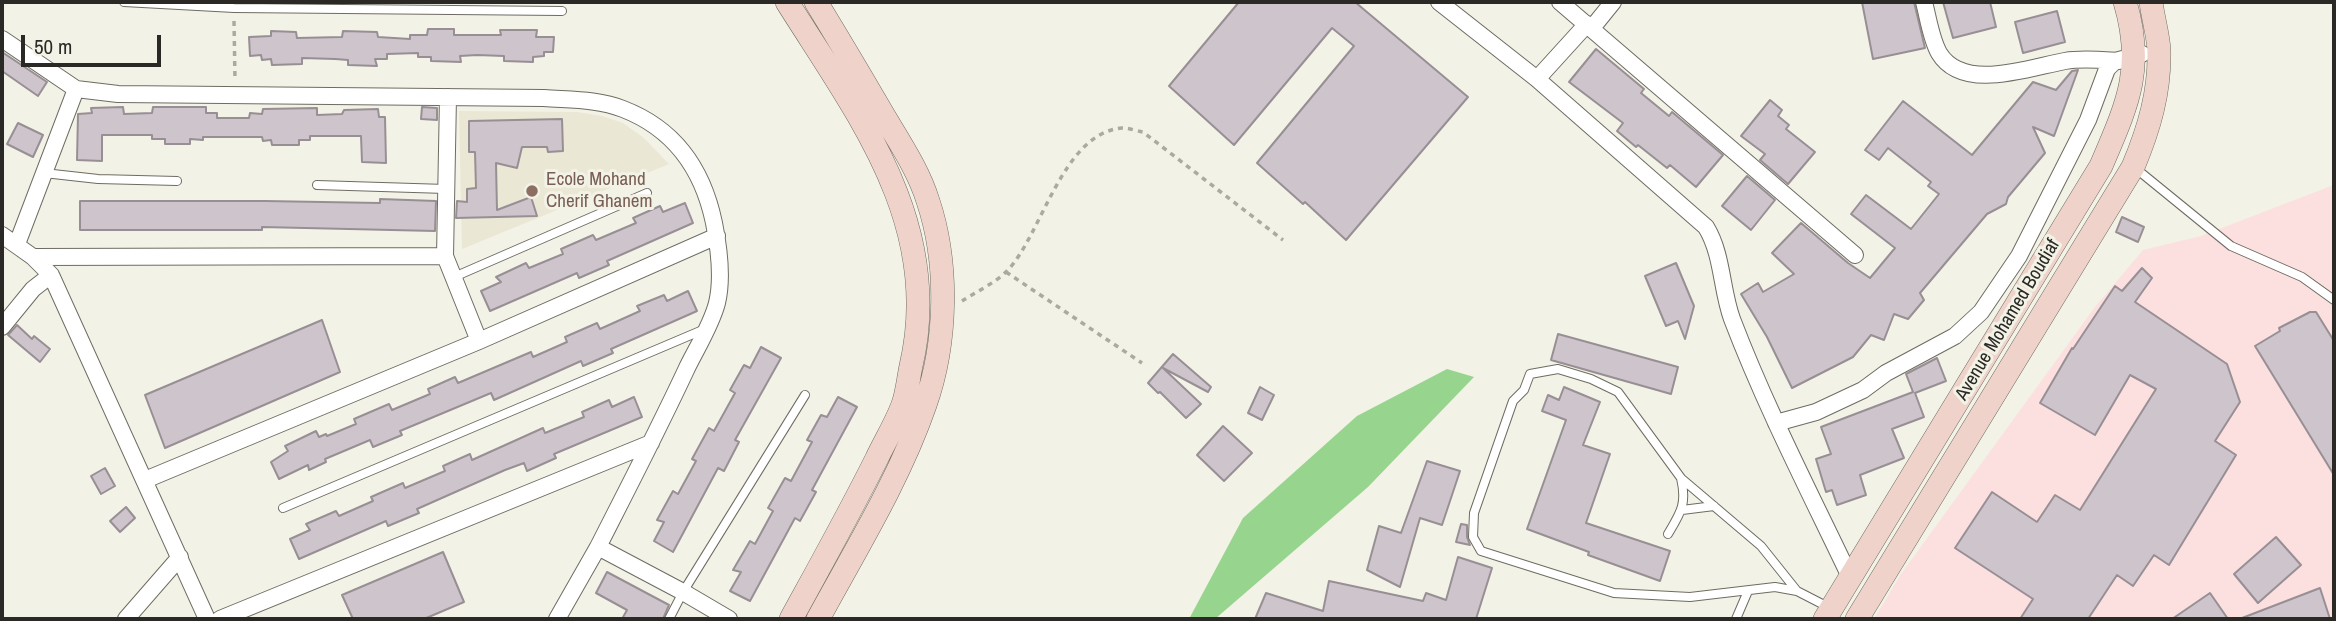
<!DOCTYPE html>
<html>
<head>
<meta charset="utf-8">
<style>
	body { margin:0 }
	#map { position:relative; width:2336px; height:621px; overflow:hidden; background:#f3f2e6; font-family:"Archivo Narrow",sans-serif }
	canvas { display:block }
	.frame { position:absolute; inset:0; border:4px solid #2a2925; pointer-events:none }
	.scale { position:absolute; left:21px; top:35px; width:140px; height:32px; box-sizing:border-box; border:4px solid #2a2925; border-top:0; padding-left:9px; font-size:21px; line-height:24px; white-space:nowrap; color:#2a2925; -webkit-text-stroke:5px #f3f2e6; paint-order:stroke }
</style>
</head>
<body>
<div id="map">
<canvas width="2336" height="621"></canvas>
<div class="frame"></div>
<div class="scale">50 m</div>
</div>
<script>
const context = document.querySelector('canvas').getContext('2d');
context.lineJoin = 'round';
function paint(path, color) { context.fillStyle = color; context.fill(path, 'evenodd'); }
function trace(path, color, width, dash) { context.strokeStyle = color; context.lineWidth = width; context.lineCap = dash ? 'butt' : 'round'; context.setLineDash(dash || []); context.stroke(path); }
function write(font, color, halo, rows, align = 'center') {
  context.font = font + ' "Archivo Narrow",sans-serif'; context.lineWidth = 6; context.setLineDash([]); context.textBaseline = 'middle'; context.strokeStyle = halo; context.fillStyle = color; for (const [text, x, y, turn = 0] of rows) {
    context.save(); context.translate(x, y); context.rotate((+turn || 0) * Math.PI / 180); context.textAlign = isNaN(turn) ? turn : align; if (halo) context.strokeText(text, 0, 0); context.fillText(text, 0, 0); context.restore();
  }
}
paint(new Path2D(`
	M459 111 577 112 602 116 623 123 644 138 669 164 462 249Z`), '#eae7d4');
paint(new Path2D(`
	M2331 186H2334V619H1874L1901 574 2095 307 2143 250 2201 236Z`), '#fbe0df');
paint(new Path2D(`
	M1447 369 1474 377 1368 487 1215 619H1189L1243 518 1357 416Z`), '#97d48d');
const building = new Path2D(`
	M1239 2H1355L1468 97 1346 240 1305 202 1303 204 1257 163 1354 46 1332 28 1234 145 1169 86Z
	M1862 2H1914L1925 48 1873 59Z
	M1943 2H1990L1996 27 1953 38Z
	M2057 11 2065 42 2023 53 2015 22Z
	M428 29H454V35H501L500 30H537L536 37H554L553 52H544V56L533 57V62L504 61V56L477 55 460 56 461 62 431 61V57H418V53L387 54V59H375L377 66 348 65V60L335 59 302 58V64L272 65 271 59 262 60 261 55 250 56 249 37 271 36V31L296 32 297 38 342 37 343 31 377 32 378 37 410 39V35H427Z
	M1596 49 1644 89 1641 93 1669 116 1672 112 1723 155 1696 187 1670 165 1667 168 1638 145 1636 147 1617 131 1623 123 1569 82Z
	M2 52 47 82 38 96 2 71Z
	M2078 70 2054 136 2033 127 2045 153 2008 197 2006 204 1987 214 1920 293 1924 300 1908 319 1894 314 1884 340 1871 335 1853 357 1792 388 1767 337 1741 294 1758 283 1763 292 1794 274 1772 253 1801 223 1848 263 1870 278 1895 248 1851 214 1866 195 1911 229 1939 194 1928 186 1931 182 1888 148 1879 160 1865 150 1903 101 1972 155 2033 82 2056 90 2072 71Z
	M1770 100 1782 110 1778 116 1789 125 1786 129 1815 152 1788 184 1760 160 1765 154 1741 136Z
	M123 107 124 114 152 113 153 107H206V113H217V118H249L250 113 262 114 263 109 317 108V115L342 114 344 110 378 109 379 117H385L386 163 362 162 361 136H310V140H299V145H272L271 140 263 141 262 137H203V140L190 139V144H165V139H152V135H102V161L77 160 78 114 92 113 91 108Z
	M422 107 437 108V120L421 119Z
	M562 119 563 151 548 152 547 147H522L517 168 496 163 497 210 531 197 537 216 456 218 457 201 467 202V189L476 188 475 152H469V121Z
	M18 123 43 135 33 157 7 144Z
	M1747 176 1775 200 1751 230 1722 206Z
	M380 199 436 201 435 231 262 227V230H80V201H265L380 203Z
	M685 203 693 223 607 261 609 265 579 278 577 273 490 311 481 291 501 282 496 277 526 263 529 268 563 254 561 249 593 235 596 240 636 223 633 218 660 206 663 212Z
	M2122 217 2144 227 2138 242 2116 232Z
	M1676 263 1694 306 1685 339 1678 321 1666 326 1645 276Z
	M2142 268 2152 278 2135 302 2227 364 2240 402 2215 441 2236 455 2169 565 2154 555 2133 586 2117 575 2088 619H2020L2033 599 1955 548 1992 492 2037 522 2055 495 2080 510 2156 389 2130 375 2095 435 2040 403 2072 348 2073 349 2115 286 2122 291Z
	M688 291 697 311 611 349 613 353 583 366 581 361 494 400 491 393 400 431 402 435 373 447 370 440 325 459 326 462 309 470 308 465 279 479 271 462 288 451 285 446 316 431 319 437 326 434 327 436 356 424 354 419 389 404 392 410 430 394 428 389 455 377 458 383 531 352 533 357 567 342 565 337 597 323 600 329 640 311 637 306 664 295 667 301Z
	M2310 312H2316L2334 341V475L2255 346 2280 331 2279 328Z
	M322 320 340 372 165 448 145 395Z
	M17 325 32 339 34 336 50 349 40 362 8 335Z
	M1558 334 1678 367 1671 394 1551 360Z
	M761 347 781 358 735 440 739 442 724 471 718 468 673 552 654 541 664 522 657 520 673 491 678 494 696 461 692 459 709 428 714 431 735 393 730 390 744 365 750 368Z
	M1173 354 1211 387 1208 392 1163 368 1201 404 1186 418 1160 392 1158 393 1148 383Z
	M1937 358 1946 381 1915 393 1924 417 1892 429 1904 458 1860 475 1866 495 1837 505 1832 490 1826 492 1816 459 1831 454 1821 427 1913 392 1906 374Z
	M1260 387 1274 395 1262 420 1248 413Z
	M1564 387 1600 402 1583 445 1610 454 1586 523 1670 551 1660 581 1588 555 1589 552 1527 529 1566 420 1542 411 1548 395 1559 400Z
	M634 397 642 417 554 454 556 458 527 471 524 463 505 470 417 509 419 513 388 526 386 521 299 559 290 539 310 530 306 524 336 511 339 516 373 501 371 497 403 483 405 488 445 471 443 466 470 454 472 460 543 428 545 433 584 417 582 412 609 400 612 407Z
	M838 397 857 407 812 490 816 492 800 521 795 518 750 601 730 591 741 572 733 570 750 541 755 544 773 511 768 508 785 478 791 481 812 442 807 440 821 415 827 417Z
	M1223 426 1252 453 1224 481 1197 455Z
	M1427 461 1460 471 1442 525 1420 518 1400 587 1367 570 1379 526 1401 533Z
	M105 468 115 486 101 494 91 476Z
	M126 507 135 518 120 532 110 521Z
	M1461 524 1467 525V537L1470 545 1456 542Z
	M2276 537 2301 565 2258 603 2234 574Z
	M443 552 464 602 424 619H353L342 595Z
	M1458 557 1492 568 1476 619H1255L1266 593 1323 611 1329 581 1423 601 1426 593 1446 600Z
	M607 572 669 605 663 619H622L627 610 596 593Z
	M2320 588 2330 619H2242V618Z
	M2210 593 2228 619H2172Z`);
paint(building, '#cec4cc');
trace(building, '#988f95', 2);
const lane = new Path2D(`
	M124 2 234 8 562 11
	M2134 167 2231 246 2302 277 2334 300
	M44 173 98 179 177 181
	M317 185 446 189
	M454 277 647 193
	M1682 479 1761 546 1797 591
	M283 508 705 329
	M1682 510 1714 506
	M1668 534C1681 512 1687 504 1681 478L1618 392 1591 379 1558 369 1530 374 1524 390 1513 401 1474 513 1473 537 1481 551 1614 593 1690 597 1775 587 1797 591 1830 608
	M669 619 683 592 805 395
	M1736 619 1748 591`);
const street = new Path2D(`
	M1439 2 1537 79 1706 227C1723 255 1721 289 1732 319 1766 408 1810 493 1851 579
	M1560 2 1855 255
	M1924 2C1928 17 1931 39 1939 53 1963 93 2031 67 2065 61 2082 58 2101 60 2119 61
	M1592 28 1613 2
	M2 39 76 89 118 94 544 98C570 100 598 99 623 109 675 129 703 170 714 223 719 248 723 278 717 303 711 326 696 349 686 370 658 430 628 488 598 547L683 592 729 619
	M1537 79 1587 24
	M448 97 445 256 479 341
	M2 235 33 257 51 275 207 619
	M17 244 76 89
	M33 257 445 256
	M2 327 33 289 51 275
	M1776 423 1816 412 1863 390 1886 373 1955 336 1981 312 2019 256 2088 120 2107 69 2115 61 2142 54
	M145 480 479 341 717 236
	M126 619 180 557
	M220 619 651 443
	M557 619 598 547`);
const secondary = new Path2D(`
	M787 2C858 115 944 224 911 366 908 380 907 395 902 407 895 425 884 443 876 460 849 514 820 566 791 619
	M816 2C838 38 860 75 881 111 898 140 918 169 928 201 949 264 947 343 925 405 899 480 856 549 818 619
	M1825 619 2101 166C2127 105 2145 69 2125 2
	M1857 619 2133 167C2149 129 2160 92 2159 50 2158 34 2153 18 2151 2`);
trace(lane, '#6e6c62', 10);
trace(street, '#6e6c62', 18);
trace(secondary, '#6e6c62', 24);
trace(new Path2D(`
	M234 21 235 80
	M1006 272 1142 363
	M962 301C976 292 995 283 1007 271 1042 235 1062 133 1122 128 1129 128 1137 131 1143 132L1283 240`), '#abaaa1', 3.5, [5, 5]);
trace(lane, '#fff', 8);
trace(street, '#fff', 16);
trace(secondary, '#efd3ca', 23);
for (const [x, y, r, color] of [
	[532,191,7,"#8d6e63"]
]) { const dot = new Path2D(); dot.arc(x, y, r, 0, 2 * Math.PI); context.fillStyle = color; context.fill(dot); trace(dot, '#f3f2e6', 2.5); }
write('19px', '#785e54', '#f3f2e6', [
	["Ecole Mohand",546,180],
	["Cherif Ghanem",546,202]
], 'left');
write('19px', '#2a2925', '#f3f2e6', [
	["Avenue Mohamed Boudiaf",2008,320,-59]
]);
</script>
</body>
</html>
